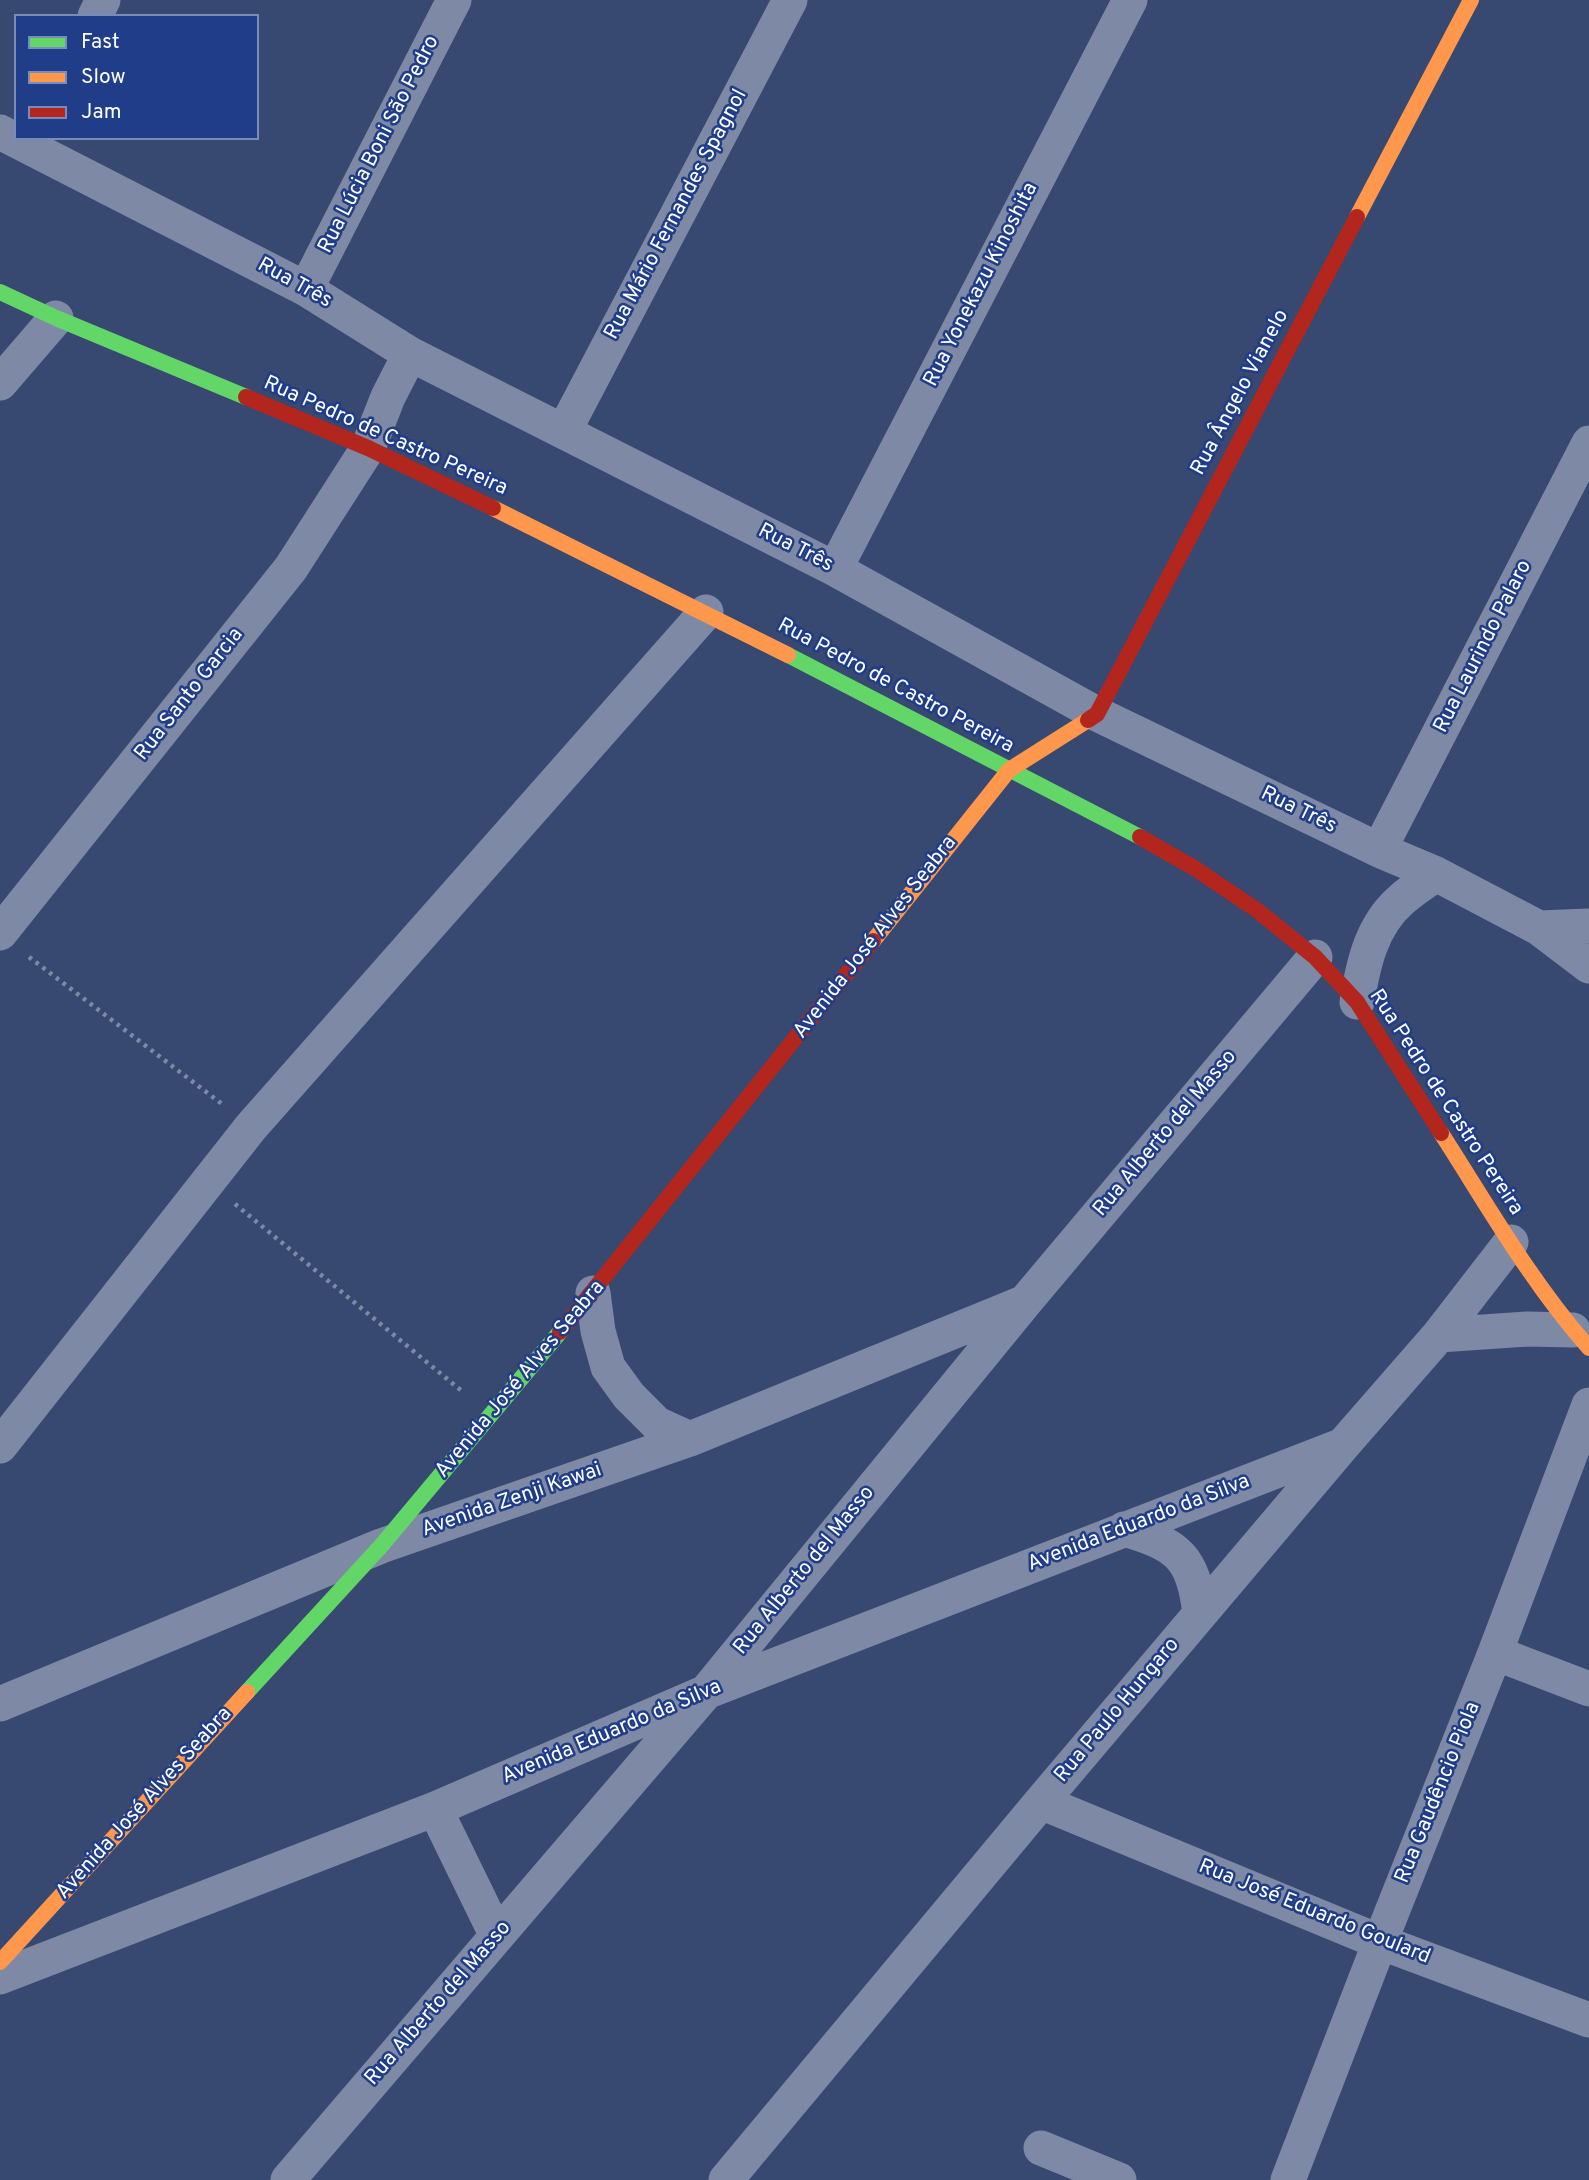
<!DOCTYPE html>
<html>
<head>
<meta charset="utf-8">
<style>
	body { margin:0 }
	#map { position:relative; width:1589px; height:2180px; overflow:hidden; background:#374871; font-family:Overpass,sans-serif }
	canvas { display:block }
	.legend { position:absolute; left:14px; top:14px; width:245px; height:126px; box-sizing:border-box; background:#1f3d89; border:2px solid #798bb8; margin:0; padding:9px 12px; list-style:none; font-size:21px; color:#fff }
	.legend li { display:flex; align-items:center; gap:14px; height:35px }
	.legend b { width:35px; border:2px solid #798bb8 }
</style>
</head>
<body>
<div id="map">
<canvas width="1589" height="2180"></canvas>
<ul class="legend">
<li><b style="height:9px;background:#63d668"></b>Fast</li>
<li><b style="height:9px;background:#ff974d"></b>Slow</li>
<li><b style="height:9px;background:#b3261e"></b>Jam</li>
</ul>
</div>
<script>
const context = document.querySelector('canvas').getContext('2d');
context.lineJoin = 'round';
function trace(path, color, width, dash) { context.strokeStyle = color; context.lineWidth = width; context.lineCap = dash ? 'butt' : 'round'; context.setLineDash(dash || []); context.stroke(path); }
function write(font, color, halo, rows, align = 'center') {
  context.font = font + ' Overpass,sans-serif'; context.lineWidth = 5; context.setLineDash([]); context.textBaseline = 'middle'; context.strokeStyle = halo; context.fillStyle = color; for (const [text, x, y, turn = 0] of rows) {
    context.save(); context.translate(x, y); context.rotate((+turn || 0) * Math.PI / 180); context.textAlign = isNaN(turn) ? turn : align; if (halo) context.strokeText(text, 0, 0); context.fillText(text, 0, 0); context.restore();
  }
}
trace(new Path2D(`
	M29 957 222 1104
	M235 1204 463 1392`), '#7e89a6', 4.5, [3.5, 5]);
trace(new Path2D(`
	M95 16 103 0
	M0 132 306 289 410 354 835 569 1097 714 1379 850 1436 874 1539 928 1589 966
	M306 289 454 0
	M0 383 56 318
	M564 431 790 0
	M835 569 1130 0
	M1379 850 1589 443
	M1539 928 1589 926
	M0 933 291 568 368 448 388 397 410 354
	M1357 1002C1363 965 1371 926 1401 900 1412 890 1425 882 1436 874
	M593 1293 598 1331 608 1367 629 1396 657 1424 690 1439
	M1439 1335 1527 1329 1573 1330
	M0 1446 251 1127 706 612
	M1124 1529C1178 1545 1193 1556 1200 1614
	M1495 1653 1589 1689
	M0 1704 381 1546 690 1439 1023 1303
	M1041 1802 1380 1942 1589 2020
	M435 1809 497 1936
	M0 1977 435 1809 706 1692 1343 1445
	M1041 2148 1119 2180
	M288 2180 706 1692 1025 1302 1315 957
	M726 2180 1041 1802 1343 1445 1439 1335 1511 1242
	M1288 2180 1380 1942 1495 1653 1589 1405`), '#7e89a6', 35);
trace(new Path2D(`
	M0 292 56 318 246 397
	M788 655 1140 837
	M247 1692 381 1546 560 1332`), '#63d668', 16);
trace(new Path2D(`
	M1357 217 1471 0
	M493 508 788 655
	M873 941 1009 770 1088 720
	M1441 1133C1488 1206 1532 1284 1589 1348
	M0 1962 247 1692`), '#ff974d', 16);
trace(new Path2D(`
	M246 397 368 448 493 508
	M1088 720 1097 714 1357 217
	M1140 837 1196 869 1258 911 1315 957 1357 1002 1441 1133
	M560 1332 873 941`), '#b3261e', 16);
write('21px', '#fff', '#1f3d89', [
	["Rua Lúcia Boni São Pedro",380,145,-63],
	["Rua Mário Fernandes Spagnol",677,215,-62],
	["Rua Três",294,284,29],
	["Rua Yonekazu Kinoshita",982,285,-63],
	["Rua Ângelo Vianelo",1241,393,-62],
	["Rua Pedro de Castro Pereira",385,437,24],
	["Rua Três",795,549,27],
	["Rua Laurindo Palaro",1484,647,-63],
	["Rua Pedro de Castro Pereira",895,687,28],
	["Rua Santo Garcia",190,695,-52],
	["Rua Três",1298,811,26],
	["Avenida José Alves Seabra",876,938,-52],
	["Rua Pedro de Castro Pereira",1445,1103,57],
	["Rua Alberto del Masso",1166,1134,-50],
	["Avenida José Alves Seabra",521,1380,-50],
	["Avenida Zenji Kawai",512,1501,-19],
	["Avenida Eduardo da Silva",1139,1524,-21],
	["Rua Alberto del Masso",805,1571,-51],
	["Rua Paulo Hungaro",1118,1711,-50],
	["Avenida Eduardo da Silva",612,1733,-23],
	["Rua Gaudêncio Piola",1439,1793,-68],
	["Avenida José Alves Seabra",145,1804,-48],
	["Rua José Eduardo Goulard",1314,1913,22],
	["Rua Alberto del Masso",439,2004,-49]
]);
</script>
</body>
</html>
